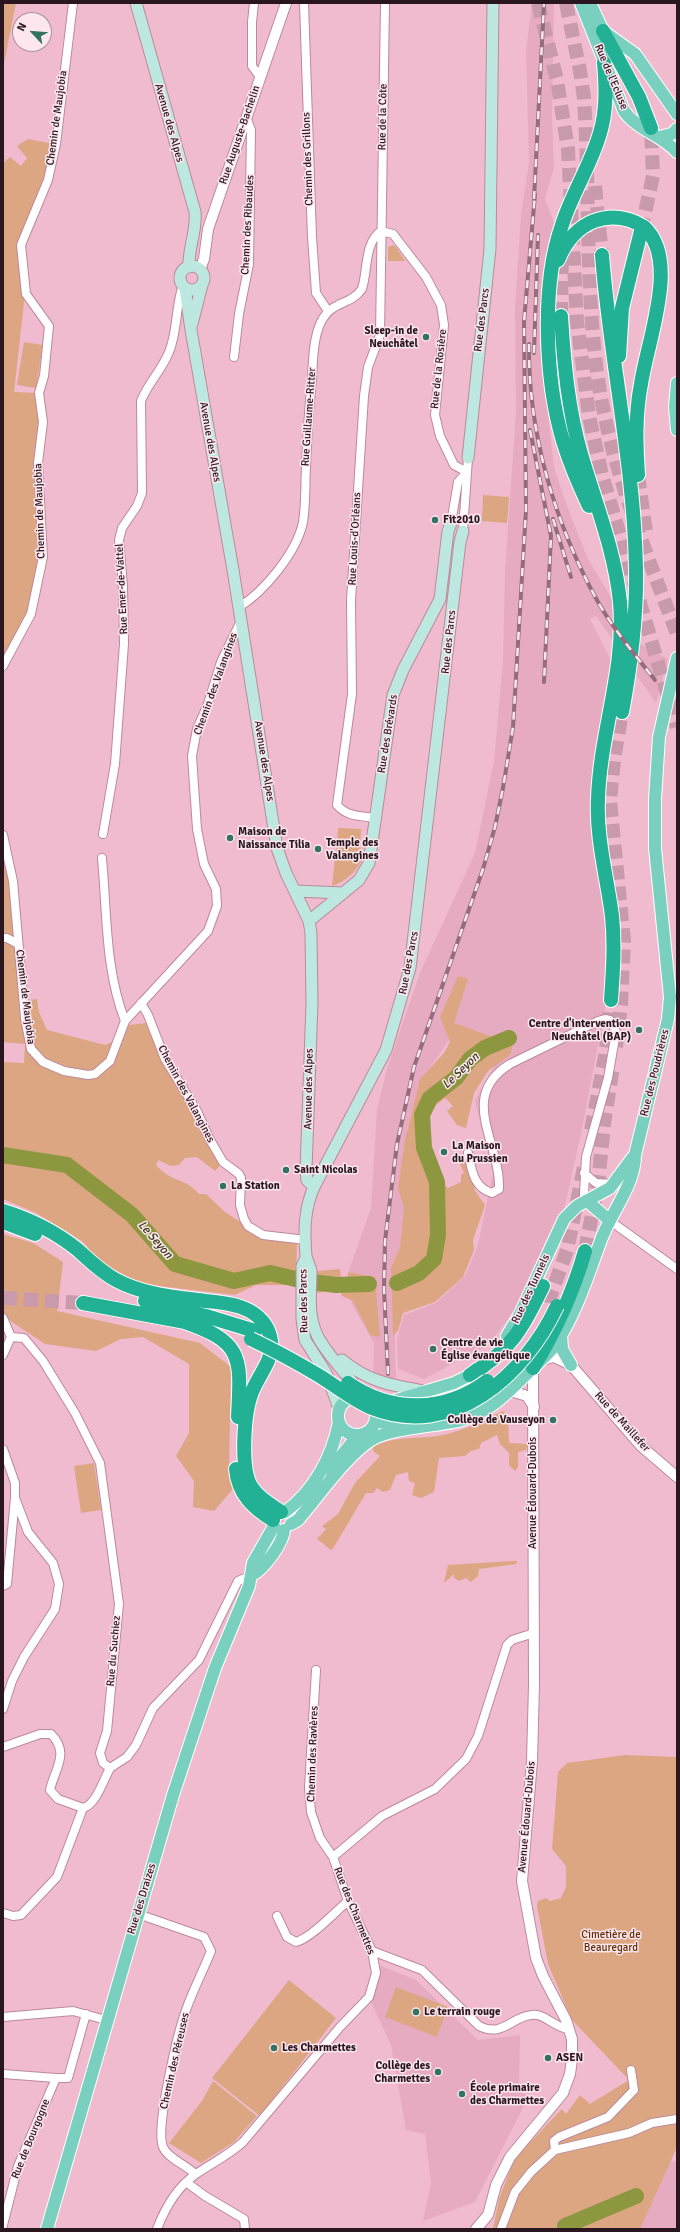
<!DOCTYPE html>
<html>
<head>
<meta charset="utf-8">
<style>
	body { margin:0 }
	#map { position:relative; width:680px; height:2232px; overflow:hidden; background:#f1bbcf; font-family:Signika,sans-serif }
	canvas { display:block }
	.frame { position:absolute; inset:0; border:4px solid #29161e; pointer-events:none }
	.north { position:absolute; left:12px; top:12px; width:40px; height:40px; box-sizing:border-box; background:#fde6ee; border:1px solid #a8939b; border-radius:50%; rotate:296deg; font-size:11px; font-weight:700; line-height:16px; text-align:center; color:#29161e }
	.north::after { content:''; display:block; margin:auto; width:14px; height:18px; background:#317262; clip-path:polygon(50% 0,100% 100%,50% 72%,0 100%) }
</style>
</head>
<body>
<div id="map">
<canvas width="680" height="2232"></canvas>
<div class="frame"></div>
<div class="north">N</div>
</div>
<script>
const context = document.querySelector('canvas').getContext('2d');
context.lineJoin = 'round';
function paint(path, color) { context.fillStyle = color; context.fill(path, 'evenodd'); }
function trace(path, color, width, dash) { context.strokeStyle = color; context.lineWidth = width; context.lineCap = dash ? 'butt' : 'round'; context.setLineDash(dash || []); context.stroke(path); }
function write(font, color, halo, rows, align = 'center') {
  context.font = font + ' Signika,sans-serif'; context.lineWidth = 3; context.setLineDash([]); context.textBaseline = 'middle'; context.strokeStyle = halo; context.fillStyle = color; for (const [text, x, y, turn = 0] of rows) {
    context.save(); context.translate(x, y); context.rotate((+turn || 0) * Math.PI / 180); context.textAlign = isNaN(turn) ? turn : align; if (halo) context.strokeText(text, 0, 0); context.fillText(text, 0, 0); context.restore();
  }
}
paint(new Path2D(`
	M532 3H554L552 115 554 168 545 198 554 223 548 249 541 349 554 467 565 501 588 559 638 643 668 659 656 703 596 616 590 619 611 661 592 807 605 919V1008L583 1124 565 1206 514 1311 489 1344 424 1379 398 1369 397 1339 404 1315 436 1303 465 1276 478 1245 493 1173 475 1101 507 1042 454 1023 449 1040 419 1084 407 1130 415 1139 398 1286 395 1338 396 1381 373 1375 374 1343 353 1306 346 1289 347 1276 371 1208 377 1109 387 1069 420 973 475 853 494 761 503 662 505 571 516 411 515 309 521 214 529 163 526 51Z
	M381 1966 416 1980 478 2040 520 2035 519 2092 529 2096 475 2202 423 2221 431 2183 425 2134 406 2130 391 2045 371 2002Z
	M669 2161 677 2162V2229H640Z`), '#e6abc0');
paint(new Path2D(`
	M3 3H16L3 69Z
	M28 139 54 144 47 180 20 245 25 294 14 392 38 393 42 422 40 554 33 595 19 634 3 664V163L10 157 21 166 27 158 17 146Z
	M393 245 396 247 405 261H388V247Z
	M24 342 43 345 36 388 17 385Z
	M483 495 509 497 507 523 482 521Z
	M338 828 361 829 360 858 336 857Z
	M3 847 11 880 13 935 20 1001 37 999 39 1012 47 1030 105 1045 123 1037 129 1025 146 1023 166 1068 197 1111 223 1162 215 1171 197 1157 185 1158 179 1165 171 1166 158 1160 156 1165C172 1183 186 1178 199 1194H206L225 1212 254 1231 297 1239 296 1285H256L235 1295 141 1284 99 1261 82 1241 36 1213 3 1199V1062L24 1063 25 1044 3 1042Z
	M335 858 362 860C354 874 347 880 332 886Z
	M458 976 468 979 454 1023 513 1044 510 1055 488 1071 474 1093 466 1128 457 1125 447 1111 453 1106 445 1098 435 1106 427 1122 426 1142 439 1180 448 1188 461 1182V1175L464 1173 457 1157 460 1154 468 1161 475 1191 485 1205 473 1240 474 1250 463 1277 435 1302 403 1313 398 1331 393 1335 391 1268 400 1248 404 1208 398 1188 405 1140 420 1079 444 1053 450 1042 440 1017Z
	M3 1234 33 1243 63 1262 57 1311 200 1343 231 1367 229 1472 233 1489 214 1511 193 1507 194 1481 176 1456 189 1433V1364L143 1337 121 1339 96 1351 45 1344 3 1316Z
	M340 1269 341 1277 348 1278V1272L375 1277 380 1337 370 1335 353 1301 342 1296 340 1288 317 1293V1271Z
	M503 1411 508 1416 509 1443 528 1444 526 1450 518 1452V1467L515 1471 509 1465V1453L500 1444 497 1435 481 1443 479 1449 471 1451 465 1456 439 1458 434 1492 421 1498 412 1495 415 1483 409 1481 408 1472 396 1475 390 1490 383 1492 377 1488 373 1493H366L334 1547 331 1550 317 1539 326 1529 322 1526 338 1514 355 1483 380 1456 373 1451V1447C394 1436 414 1439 437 1436 461 1432 481 1422 503 1411Z
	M94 1463 101 1510 81 1513 74 1466Z
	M513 1561H517L516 1564 479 1569 478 1576 471 1582 466 1578 459 1581 454 1578V1574L444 1583 448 1565Z
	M625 1755 677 1757V2147L640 2229H493L499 2199 515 2158 562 2109 566 2114 580 2095 590 2104 629 2080 572 2020 548 1964 537 1906 538 1901 546 1898 550 1901 561 1898 566 1887V1866L552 1849 558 1772 567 1763Z
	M289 1980 336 2018 260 2116 212 2078Z
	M396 1987 448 2007 437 2037 385 2017Z
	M213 2081 257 2116 234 2142 201 2163 169 2143 202 2101Z`), '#dca682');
trace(new Path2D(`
	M3 1155 67 1165 132 1215 175 1264 234 1281 270 1273 304 1281 336 1285 369 1284
	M397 1283 419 1273 434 1259 438 1235 437 1182 424 1148 422 1115 430 1098 456 1078 470 1059 485 1048 509 1038
	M565 2226 636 2196`), '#8d973f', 16);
trace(new Path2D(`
	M538 3 557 80 568 149 577 321 589 416 602 475 677 727
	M566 3 580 71 584 98C590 189 585 281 597 372 609 463 645 549 677 634
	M595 186 602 255
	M641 231 653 176 651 128
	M561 316 562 247
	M638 475 646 532
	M616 1047 621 1005 624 941 610 801 614 760 622 712
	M591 1130 605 1057 611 1000
	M585 1251 598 1184 604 1124 613 1067
	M3 1298 83 1303
	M548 1303 567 1250 584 1167`), '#c99aac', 14, [14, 7]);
const minor = new Path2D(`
	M254 3 252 22V66L260 77
	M304 3 312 237 316 293 328 311
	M381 231 393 234 426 277 441 305 444 325 435 415 440 436 454 465 467 472
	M234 357 239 314 249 264 251 130 246 117
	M451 523 458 482 467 472
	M463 531 468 458
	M239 607C264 592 297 552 303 522 306 504 305 485 306 467 307 438 309 409 312 379 313 362 313 338 321 322 332 300 350 306 362 289 368 270 364 243 381 231
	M3 666 31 614 43 557 38 463 43 422 39 393 44 376 49 326 26 294 21 245 48 180 56 144 73 3
	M377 818C361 816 347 817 337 805L352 694 351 600 364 396 368 367 380 335 385 3
	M103 834 115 764 124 644 123 586 119 540 122 528 137 506 142 493 141 401C148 383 162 370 169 352 178 331 175 307 183 285
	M3 835 13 881 25 1018 31 1049 43 1062 64 1071 88 1075 95 1074 110 1061 125 1021 208 931 217 906 216 889 204 864 197 829 192 756 197 729 208 704 221 662 241 621
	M102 858C107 912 105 970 125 1021
	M3 938H7L18 944
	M141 1003 148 1015 165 1059 197 1111 209 1138 223 1162 239 1174 241 1178 240 1205 244 1219 248 1226 263 1235 306 1240
	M468 1153C472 1170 473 1187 492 1193L499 1189C501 1143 457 1097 510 1064L598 1021 605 1019 610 1020 616 1032 608 1078 586 1157 584 1194 587 1201
	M584 1173 596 1183 613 1184
	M609 1220 677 1269
	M3 1318 11 1337
	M3 1355 11 1337 24 1338 43 1361 75 1413 100 1463 119 1604 107 1731 100 1753 103 1763 110 1768
	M3 1449 15 1483V1498L7 1584 3 1586
	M316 1670 309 1787 311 1812 320 1838 333 1857
	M3 1709 12 1681 24 1657 55 1609 59 1584 53 1563 28 1532 15 1498
	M3 1747 40 1734H51C70 1753 55 1768 50 1790L58 1799 83 1808
	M110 1768 127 1757 136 1745 153 1708 199 1660 238 1581 252 1575
	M83 1808C96 1805 104 1779 110 1768
	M3 1913 13 1916 21 1915 57 1877 83 1808
	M138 1914 204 1937 211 1951C203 1971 193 1990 186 2010 178 2032 155 2128 163 2147 168 2159 187 2165 195 2174
	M277 1916 287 1937 296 1942C311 1938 334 1913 348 1901
	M372 1951 422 1970 479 2026C503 2038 512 2016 532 2015 545 2013 554 2028 569 2029
	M3 2017 73 2011 106 2020
	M3 2074 56 2078
	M555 2150 554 2141 559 2137 608 2117 634 2090 631 2070
	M186 2182 205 2196 244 2219 245 2229
	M3 2225 18 2166 56 2078H68L86 2014
	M157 2229C165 2208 177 2187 196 2174 212 2163 229 2155 243 2142L340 2027 369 1997 376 1973 372 1951 348 1901 333 1857 382 1816 435 1789 466 1759 478 1736 507 1645 512 1640 534 1633
	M501 2229 515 2192 531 2172 555 2150 629 2133 652 2123 677 2119`);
const tertiary = new Path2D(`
	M200 269 204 259 208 229 286 3
	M542 1360 554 1357 571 1365 641 1446 677 1477
	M511 1391 527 1396 534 1407
	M476 2229 488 2215 496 2185 510 2157 563 2093 570 2074 572 2059V2039L566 2020 543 1976 536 1958 522 1881 532 1761 534 1685 533 1368`);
const secondary = new Path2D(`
	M136 3 195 212C197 231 188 248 189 267
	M180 278a12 12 0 1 1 24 0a12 12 0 1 1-24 0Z
	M185 288 191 330 233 570 277 848 286 873 309 921 311 933 312 1003 306 1170 307 1180 314 1187
	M192 324 202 285
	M468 458 490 249 493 3
	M295 891 343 893
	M309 921 359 880 369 863 393 695 403 670 440 599 448 531 451 523
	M306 1258 302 1266V1319L305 1340 326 1373 339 1408
	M342 1360C369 1382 390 1385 424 1391
	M357 1389C345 1371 328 1356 318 1337 307 1315 311 1294 311 1271 310 1265 307 1261 306 1256 304 1232 304 1209 314 1187L386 1050 410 968 460 542 463 531`);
const primary = new Path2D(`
	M581 3 624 111C637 130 662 135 677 152
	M590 3 603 31 635 54 677 114
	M659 137 672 134 677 129
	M677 383 675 407 677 430
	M587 1201 609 1220
	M561 1334 562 1349 571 1365
	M507 1336 520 1314 564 1219 577 1206 610 1188 633 1157
	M338 1416a19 19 0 1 1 38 0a19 19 0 1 1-38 0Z
	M390 1402 454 1383 470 1375 476 1369
	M376 1422 416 1424
	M332 1476 338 1460 358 1435
	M285 1512C314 1491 332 1457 339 1422
	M291 1524 298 1520C318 1497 346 1456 371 1440 393 1427 436 1427 462 1420 493 1411 512 1388 534 1367 541 1360 549 1354 555 1345 576 1314 588 1275 601 1240 611 1212 635 1185 635 1155L668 1019 670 997 655 848V799L659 737 677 658
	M252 1575C264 1569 283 1543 284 1530
	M47 2229 173 1795 215 1668 249 1586 253 1563 274 1526`);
const motorway = new Path2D(`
	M603 31 639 97 651 128
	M602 255C610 359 634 463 636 568 637 616 631 664 622 712
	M558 260C565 243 576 228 594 221 611 215 628 217 644 227 680 260 648 338 641 384 635 415 636 444 638 475
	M561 316C564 363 568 409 581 454 595 502 615 551 620 602 626 669 600 732 598 799 596 838 607 877 612 916 615 944 613 972 611 1000
	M619 356 622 308 641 231
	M589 506C579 485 570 464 563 441 545 380 541 285 562 225 572 193 591 165 600 133 607 110 606 86 604 63
	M3 1211C29 1219 57 1233 78 1250 90 1261 101 1272 116 1280 144 1295 175 1297 206 1301 229 1303 255 1306 267 1328 280 1355 261 1369 252 1392 244 1412 239 1472 253 1489 260 1499 271 1505 281 1512
	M3 1222 35 1234
	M145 1301 206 1316 255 1331
	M83 1303 191 1323
	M182 1321C244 1342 241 1357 238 1417
	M533 1368C556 1330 573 1293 585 1251
	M470 1375C511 1350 523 1328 543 1286
	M236 1469C238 1494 253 1508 273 1520`);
trace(minor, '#bc899c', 10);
trace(tertiary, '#bc899c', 12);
trace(secondary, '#bc899c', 13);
trace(primary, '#fff', 14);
trace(motorway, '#fff', 16);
trace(minor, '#fff', 8);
trace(tertiary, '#fff', 10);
trace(secondary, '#bde8df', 11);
trace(primary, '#7ad0bf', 12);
trace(motorway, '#22b195', 14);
const rail = new Path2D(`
	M534 199 544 3
	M529 344C528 434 555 524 598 602 614 630 635 655 655 680
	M534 353 538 235
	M530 430 551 536 544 682
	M553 519 571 577
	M388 1374 384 1289 385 1241 397 1144 414 1067 483 869 495 827 503 788 513 727 526 510 524 322 535 194`);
trace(rail, '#936d7b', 4);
trace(rail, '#fde6ee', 2.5, [8]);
const motorwayBridge = new Path2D(`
	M251 1339C274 1350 296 1362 318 1375 336 1386 353 1400 372 1408 453 1440 525 1375 557 1306
	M348 1383C391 1413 444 1413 487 1381`);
trace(motorwayBridge, '#fff', 16, []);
trace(motorwayBridge, '#22b195', 14);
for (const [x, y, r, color] of [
	[426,337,4,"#317262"],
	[435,520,4,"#317262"],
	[230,838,4,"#317262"],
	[318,849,4,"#317262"],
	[639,1030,4,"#317262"],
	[444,1152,4,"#317262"],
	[286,1170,4,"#317262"],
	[223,1186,4,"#317262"],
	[433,1349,4,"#317262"],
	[553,1420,4,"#317262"],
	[416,2012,4,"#317262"],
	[274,2048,4,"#317262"],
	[548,2058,4,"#317262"],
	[438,2072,4,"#317262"],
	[462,2094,4,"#317262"]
]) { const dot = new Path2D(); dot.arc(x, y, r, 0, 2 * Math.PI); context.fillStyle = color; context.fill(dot); trace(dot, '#fde6ee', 1.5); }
write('11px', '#29161e', '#fde6ee', [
	["Rue de l'Ecluse",611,77,67],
	["Rue de la Côte",383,117,-89],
	["Chemin de Maujobia",57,118,-82],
	["Avenue des Alpes",169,123,74],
	["Rue Auguste-Bachelin",240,135,-71],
	["Chemin des Grillons",308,159,-92],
	["Chemin des Ribaudes",248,225,-87],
	["Rue des Parcs",482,320,-83],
	["Rue de la Rosière",439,369,-84],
	["Rue Guillaume-Ritter",309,417,-86],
	["Avenue des Alpes",210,442,80],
	["Chemin de Maujobia",40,511,-92],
	["Rue Louis-d'Orléans",355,539,-87],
	["Rue Emer-de-Vattel",122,589,-93],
	["Rue des Parcs",449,642,-84],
	["Chemin des Valangines",216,684,-70],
	["Rue des Brévards",388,734,-81],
	["Avenue des Alpes",264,761,81],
	["Rue des Parcs",409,963,-79],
	["Chemin de Maujobia",25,997,83],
	["Rue des Poudrières",655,1073,-76],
	["Avenue des Alpes",309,1089,-89],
	["Chemin des Valangines",186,1094,62],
	["Rue des Tunnels",531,1289,-65],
	["Rue des Parcs",304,1301,-91],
	["Rue de Maillefer",622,1422,48],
	["Avenue Édouard-Dubois",533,1493,-90],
	["Rue du Suchiez",114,1651,-85],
	["Chemin des Ravières",313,1754,-88],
	["Avenue Édouard-Dubois",527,1817,-85],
	["Rue des Draizes",142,1899,-73],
	["Rue des Charmettes",354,1911,68],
	["Chemin des Péreuses",175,2061,-77],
	["Rue de Bourgogne",31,2139,-68]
]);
write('bold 11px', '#29161e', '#fde6ee', [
	["Sleep-in de",418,331,"right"],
	["Neuchâtel",418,344,"right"],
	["Fit2010",443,520],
	["Maison de",238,832],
	["Naissance Tilia",238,845],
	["Temple des",326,843],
	["Valangines",326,856],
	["Centre d'intervention",631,1024,"right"],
	["Neuchâtel (BAP)",631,1037,"right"],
	["La Maison",452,1146],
	["du Prussien",452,1159],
	["Saint Nicolas",294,1170],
	["La Station",231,1186],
	["Centre de vie",441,1343],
	["Église évangélique",441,1356],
	["Collège de Vauseyon",545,1420,"right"],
	["Le terrain rouge",424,2012],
	["Les Charmettes",282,2048],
	["ASEN",556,2058],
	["Collège des",430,2066,"right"],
	["Charmettes",430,2079,"right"],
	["École primaire",470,2088],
	["des Charmettes",470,2101]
], 'left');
write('11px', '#5e2e04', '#fde6ee', [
	["Cimetière de",611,1935],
	["Beauregard",611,1948]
]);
write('italic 12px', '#323711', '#fde6ee', [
	["Le Seyon",461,1071,-44],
	["Le Seyon",155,1240,49]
]);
</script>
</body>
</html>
